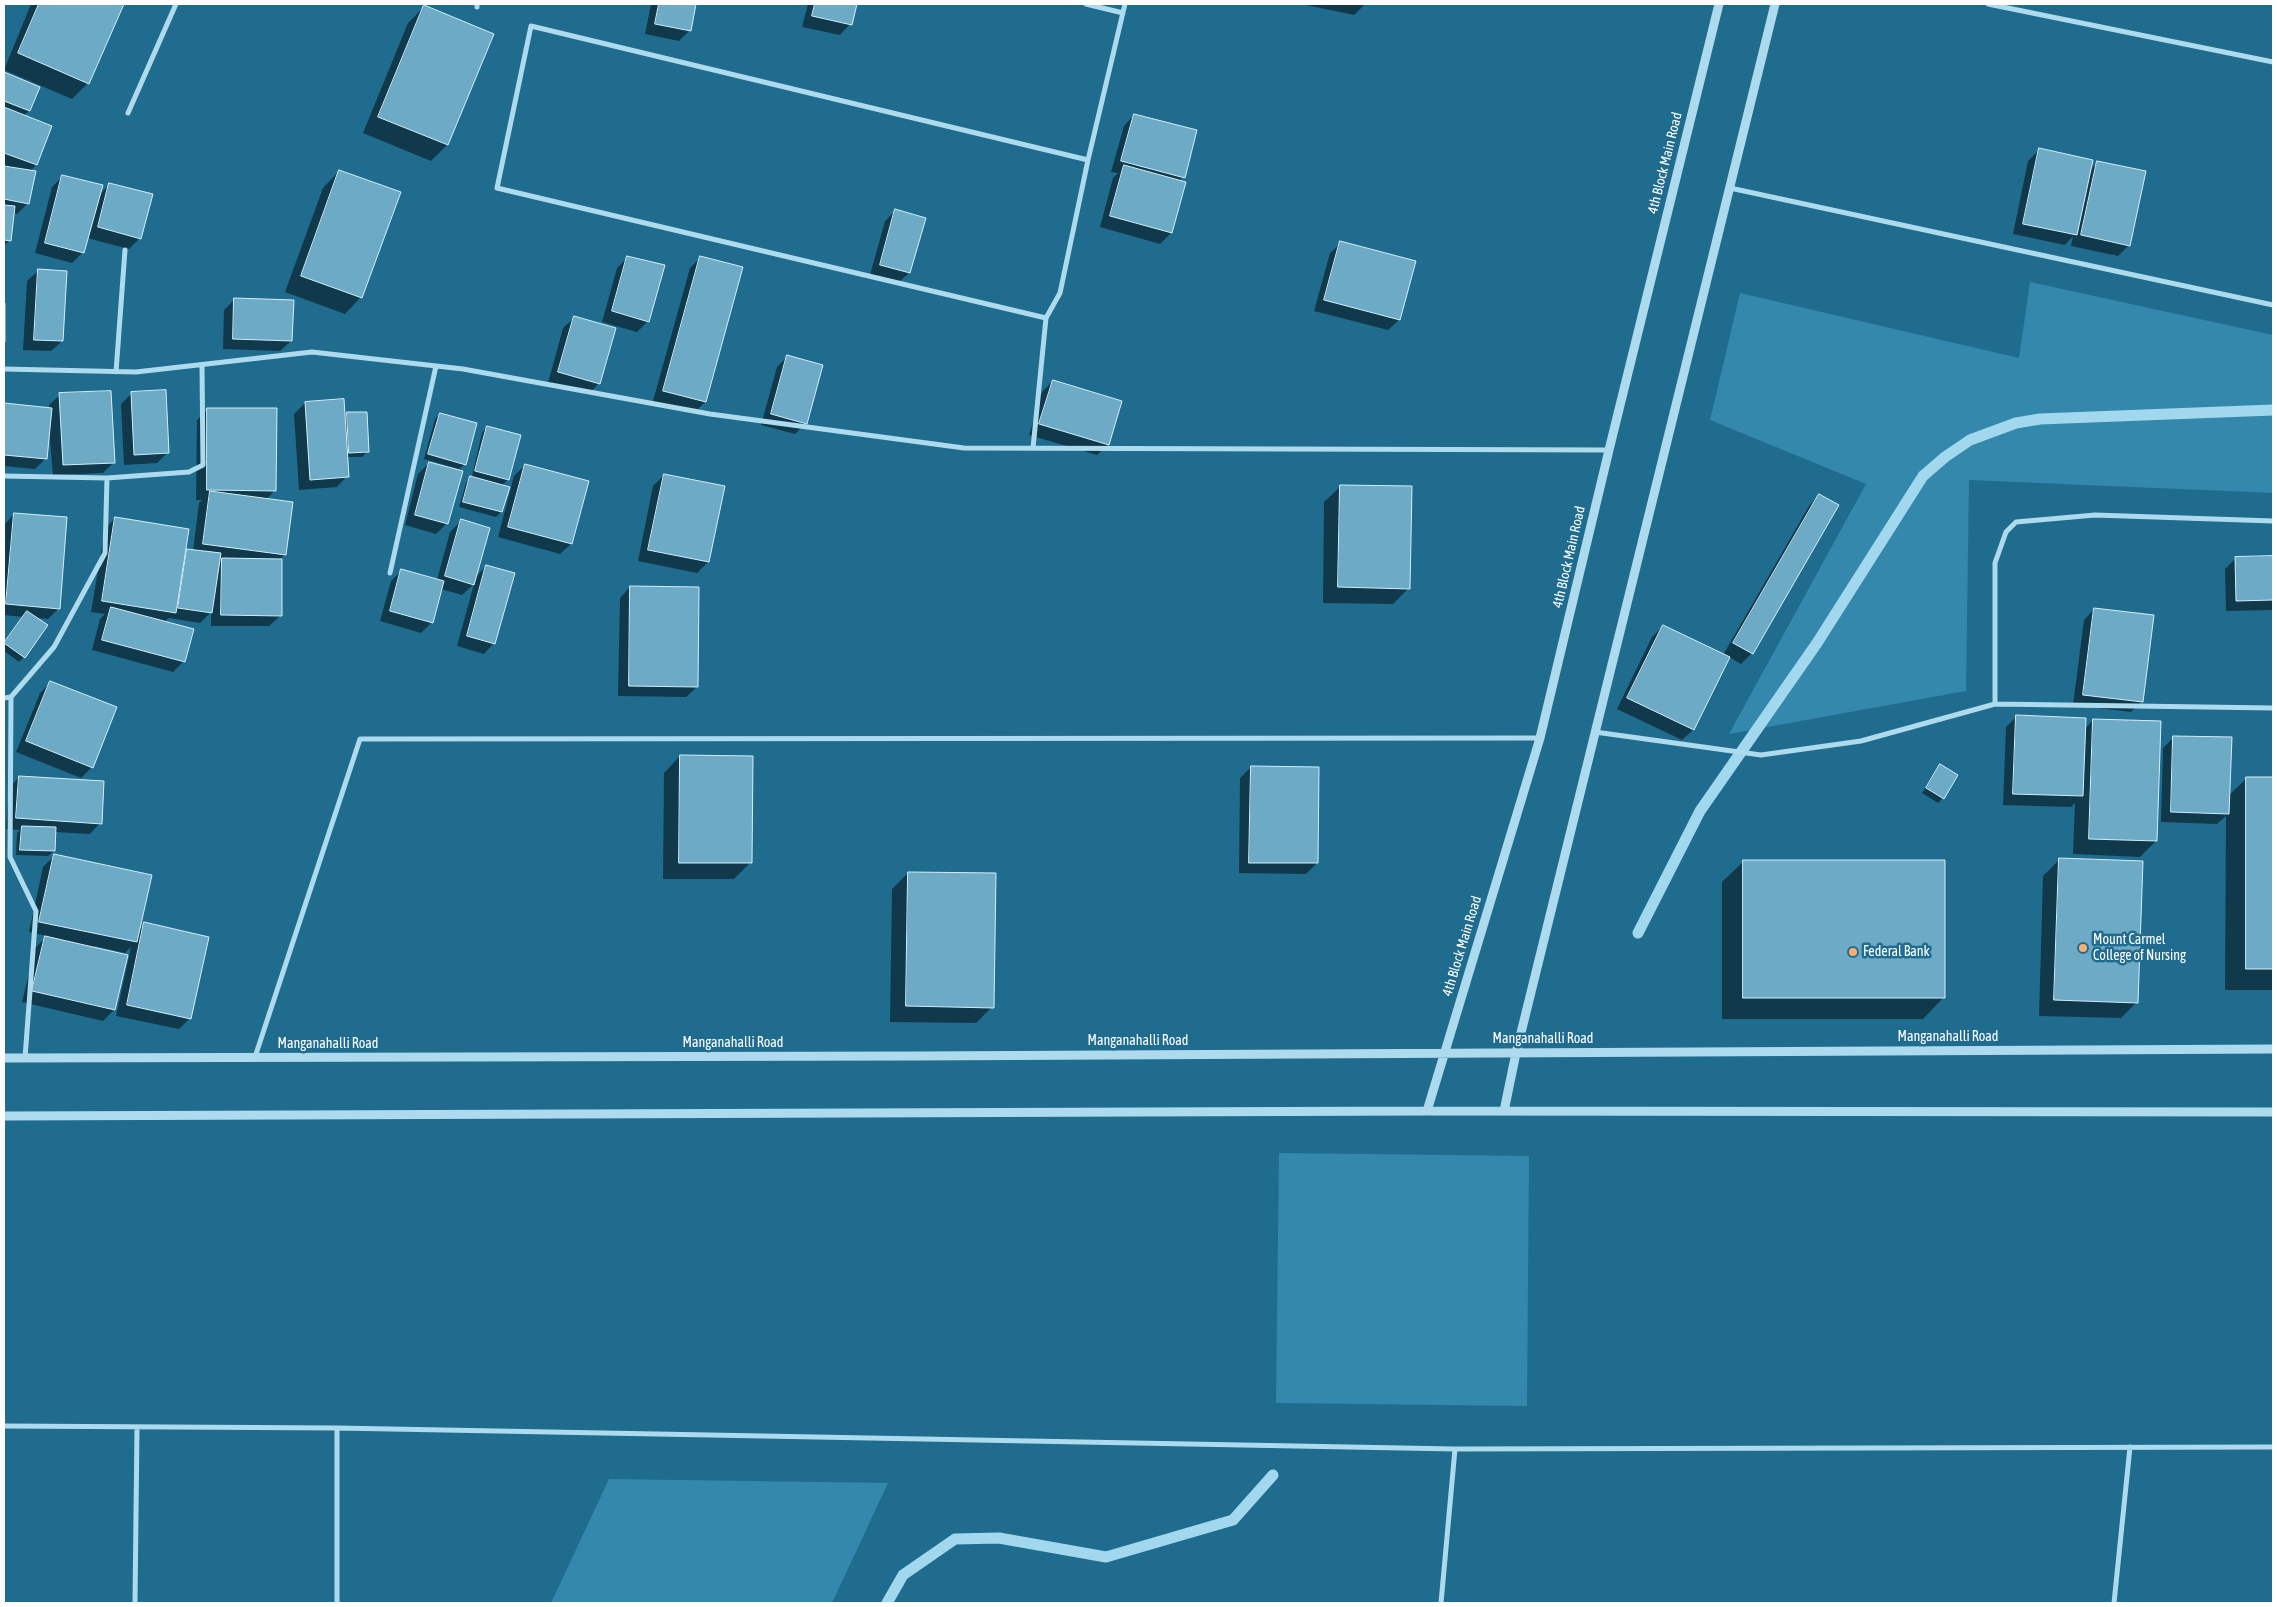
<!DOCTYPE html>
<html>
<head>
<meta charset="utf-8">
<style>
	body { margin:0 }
	#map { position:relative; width:2277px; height:1607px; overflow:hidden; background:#1f6c8f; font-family:"Asap Condensed",sans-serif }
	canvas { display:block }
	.frame { position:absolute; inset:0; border:5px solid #fff; pointer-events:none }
</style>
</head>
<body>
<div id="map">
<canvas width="2277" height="1607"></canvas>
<div class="frame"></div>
</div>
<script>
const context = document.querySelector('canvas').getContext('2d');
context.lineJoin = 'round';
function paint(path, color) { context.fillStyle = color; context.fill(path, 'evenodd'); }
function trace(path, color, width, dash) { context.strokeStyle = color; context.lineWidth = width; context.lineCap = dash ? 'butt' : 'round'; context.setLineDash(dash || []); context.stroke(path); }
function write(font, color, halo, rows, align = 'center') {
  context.font = font + ' "Asap Condensed",sans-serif'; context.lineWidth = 5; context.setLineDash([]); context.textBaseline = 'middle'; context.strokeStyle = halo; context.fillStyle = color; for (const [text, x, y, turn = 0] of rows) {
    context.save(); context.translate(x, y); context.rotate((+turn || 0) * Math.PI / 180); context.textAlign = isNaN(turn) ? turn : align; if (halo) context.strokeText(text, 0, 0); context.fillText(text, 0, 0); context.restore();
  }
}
paint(new Path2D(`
	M2030 282 2273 335V493L1969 480 1966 691 1729 734 1866 484 1710 420 1740 293 2019 358Z
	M1279 1153 1529 1156 1527 1406 1276 1403Z
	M609 1479 888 1483 832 1603H551Z`), '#3388ac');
paint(new Path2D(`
	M31 4H122L88 83 72 99 4 70Z
	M651 4H695L690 30 679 41 645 34Z
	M808 4H856L850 24 840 35 802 27Z
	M1301 4H1365L1354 15Z
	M424 7 447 145 431 161 363 133 408 23Z
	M4 74 38 88 29 111 23 116 51 126 36 165 29 172 28 203 17 214 13 213 9 241 4 246Z
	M1134 115 1183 177 1179 181 1171 233 1160 244 1100 227 1113 178 1118 173 1111 172 1124 126Z
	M2039 150 2089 171 2098 162 2129 245 2118 256 2071 246 2073 236 2065 245 2013 234 2028 161Z
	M339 171 361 297 345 314 285 292 323 188Z
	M63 176 99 195 110 184 140 238 129 249 87 238 83 252 72 263 35 253 52 187Z
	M895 211 909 273 898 283 870 275 885 221Z
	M1341 243 1399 320 1388 330 1314 311 1330 253Z
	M628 257 648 321 637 332 602 322 617 268Z
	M701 257 742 268 705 402 694 413 653 401 690 268Z
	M38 271 62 341 51 351 23 350 27 281Z
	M235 299 291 341 280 351 223 349 224 310Z
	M574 318 599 383 589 394 548 383 563 328Z
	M788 356 806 423 795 434 761 425 777 367Z
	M1053 381 1108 444 1097 455 1029 435 1042 392Z
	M132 393 168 452 157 463 124 465 121 404Z
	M60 395 114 462 103 473 53 475 49 430 46 458 35 469 4 466V405L49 409V405Z
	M305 403 344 418 348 414 367 452 362 457H346L347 476 337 487 299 490 294 414Z
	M208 409 275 490 266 500 285 554 280 559V616L269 626H211V612L200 623 169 618 164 622 184 661 173 672 92 650 100 619 105 614 91 612 105 529 115 518 185 550 193 551 199 503 202 500H196L197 420Z
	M440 414 465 464 459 469 424 459 435 419Z
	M487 427 508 480 501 486V512L496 517 459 507 466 483 472 476 482 433Z
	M429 463 447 523 436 534 405 525 418 474Z
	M525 465 571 544 560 554 498 537 514 476Z
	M664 475 723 487 708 562 697 573 638 561 653 486Z
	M1341 486 1409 588 1393 604 1323 603 1324 502Z
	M1819 495 1752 653 1741 664 1729 657 1693 730 1682 740 1617 709 1652 637 1663 626 1723 655 1809 506Z
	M14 514 59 608 48 619 36 618 24 657 19 662 4 651V643L23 617 4 615V525Z
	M461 521 475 578 486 566 494 643 484 654 457 646 474 584 462 595 441 589 432 622 421 633 380 621 391 581 402 570 437 580 450 532Z
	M2236 558H2273V610L2226 611 2225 569Z
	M630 587 697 687 686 697 618 696 620 598Z
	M2094 609 2142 701 2131 712 2073 705 2084 620Z
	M51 682 92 767 81 778 16 752 40 693Z
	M2016 717 2084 730 2093 720 2156 841 2140 857 2073 854 2075 803 2071 807 2003 805 2006 727Z
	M2174 737 2228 796 2247 778H2273V990H2225L2226 816 2217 824 2161 822 2163 748Z
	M680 756 750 863 734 879H663L664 773Z
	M1940 766 1943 798 1938 803 1922 793Z
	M1251 767 1317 863 1306 874 1239 873 1240 778Z
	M19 777 100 823 90 834 55 832 54 851 48 856 16 855 17 833 20 830 6 829 9 788Z
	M54 856 139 930 145 924 190 1018 179 1029 116 1016 131 947 125 953 94 946V948L126 956 114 1010 103 1021 22 1002 35 948 47 936 29 932 43 867Z
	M2059 860 2137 1002 2121 1018 2039 1016 2043 876Z
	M1744 861 1944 997 1923 1019H1722V882Z
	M908 873 992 1007 976 1023 890 1022 892 889Z`), '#0007');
trace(new Path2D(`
	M1638 933 1700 811 1817 643 1923 476 1945 457 1970 440 2016 423 2040 419 2273 410
	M887 1603 903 1575 955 1539 999 1538 1106 1557 1233 1520 1273 1475`), '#a2d8ee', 11);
const building = new Path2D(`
	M39 4H124L89 84 18 53Z
	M659 4H696L691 31 655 24Z
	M815 4H857L852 25 812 16Z
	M424 5 494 34 448 145 378 117Z
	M4 72 40 87 30 111 4 101Z
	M4 107 52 126 37 165 4 153Z
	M1134 114 1197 130 1185 178 1121 161Z
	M2039 148 2093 160 2077 235 2023 224Z
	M2097 161 2146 171 2130 246 2081 235Z
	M1124 165 1186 182 1172 233 1110 216Z
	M4 166 36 171 29 204 4 199Z
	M339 170 401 192 362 298 301 276Z
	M62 175 103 185 84 253 45 243Z
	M109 183 153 194 141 239 98 227Z
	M4 205 15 206 11 241 4 240Z
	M895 209 926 218 910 273 880 265Z
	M1340 241 1416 261 1400 320 1324 300Z
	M627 256 665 265 649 322 612 311Z
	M700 256 743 267 706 402 663 391Z
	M38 269 67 271 63 341 34 340Z
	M234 298 294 300 292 341 233 339Z
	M4 303H5V342H4Z
	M574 316 616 328 600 384 558 372Z
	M787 355 823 365 807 424 771 414Z
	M1053 380 1122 401 1109 445 1039 424Z
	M166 390 169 453 134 455 131 392Z
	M111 391 115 463 63 465 59 393Z
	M344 399 349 477 310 480 305 402Z
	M4 403 52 408 47 459 4 455Z
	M207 408H277L276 491 207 490Z
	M347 412H367L369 452 349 453Z
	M440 413 477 423 466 465 428 454Z
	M487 426 521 435 509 480 475 471Z
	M429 462 463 471 448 524 415 515Z
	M525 464 589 481 572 544 508 527Z
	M664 474 725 486 709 562 648 550Z
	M470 476 510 487 502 512 463 502Z
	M1340 485 1412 486 1410 589 1338 587Z
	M210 491 293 502 286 555 203 544Z
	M1819 494 1839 505 1753 654 1733 643Z
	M14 513 67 517 60 609 6 604Z
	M115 517 189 529 176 613 102 601Z
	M461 519 490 528 474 585 445 576Z
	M187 549 221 553 212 613 178 608Z
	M2273 556V600L2236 601 2235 557Z
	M222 558 282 559V616L221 615Z
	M486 565 515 573 495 644 467 636Z
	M401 569 444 581 433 623 390 611Z
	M630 586 699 587 698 687 629 686Z
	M111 607 194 629 185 662 102 640Z
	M2094 608 2154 615 2143 702 2083 695Z
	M27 611 48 625 25 658 4 643Z
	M1663 625 1730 657 1694 730 1627 698Z
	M50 681 117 707 93 768 26 741Z
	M2016 715 2086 718 2083 796 2013 794Z
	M2093 719 2161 721 2157 841 2089 839Z
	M2173 736 2232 737 2229 814 2171 812Z
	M680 755 753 756 752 863H679Z
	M1940 764 1958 775 1944 799 1926 788Z
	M1251 766 1319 767 1318 863H1249Z
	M19 776 104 781 102 824 16 818Z
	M2246 777H2273V969H2246Z
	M22 826 56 827 55 851 20 850Z
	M54 854 152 875 137 942 39 922Z
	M2059 858 2143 861 2138 1003 2054 1000Z
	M1743 860H1945V998H1743Z
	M908 872 996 873 994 1008 906 1006Z
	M144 922 209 937 191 1019 127 1005Z
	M45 936 128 955 115 1010 32 991Z`);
paint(building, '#6daac5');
trace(building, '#d4eef9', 1);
trace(new Path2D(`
	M1086 4 1123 13
	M1988 4 2273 62
	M477 7V4
	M128 113 176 4
	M1730 188 2273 305
	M1046 318 497 188 531 26 1088 160
	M4 369 136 372 312 352 463 369 710 414 964 448 1609 450
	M116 372 125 250
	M1033 448 1046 318 1060 293 1088 160 1125 4
	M4 476 107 478
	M390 573 436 366
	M11 697 10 857 36 911 25 1058
	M4 698 11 697 54 647 105 553 107 478 189 472 203 465 202 365
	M1995 704V563L2006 532 2016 522 2095 515 2273 521
	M1595 732 1761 755 1861 741 1995 704 2273 708
	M255 1057 360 739 1540 738
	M4 1426 337 1428 1455 1449 2273 1447
	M135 1603 137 1427
	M337 1603V1428
	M1441 1603 1455 1449
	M2114 1603 2130 1447`), '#aedaed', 5);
trace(new Path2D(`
	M4 1058 916 1056 2273 1049
	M1427 1111 1540 738 1609 450 1719 4
	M1504 1111 1516 1053 1775 4
	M4 1116 1427 1111 2273 1112`), '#aedaed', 9);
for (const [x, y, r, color] of [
	[2083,948,5,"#fbaf6f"],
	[1853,952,5,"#fbaf6f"]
]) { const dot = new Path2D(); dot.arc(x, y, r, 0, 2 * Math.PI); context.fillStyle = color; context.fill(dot); trace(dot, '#1f6c8f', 2); }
write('14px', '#fff', '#1f6c8f', [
	["4th Block Main Road",1665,163,-76],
	["4th Block Main Road",1569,557,-77],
	["4th Block Main Road",1462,946,-73],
	["Manganahalli Road",1948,1037],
	["Manganahalli Road",1543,1039],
	["Manganahalli Road",1138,1041],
	["Manganahalli Road",733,1043],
	["Manganahalli Road",328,1044]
]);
write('14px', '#fff', '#1f6c8f', [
	["Mount Carmel",2093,940],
	["College of Nursing",2093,956],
	["Federal Bank",1863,952]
], 'left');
</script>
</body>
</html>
